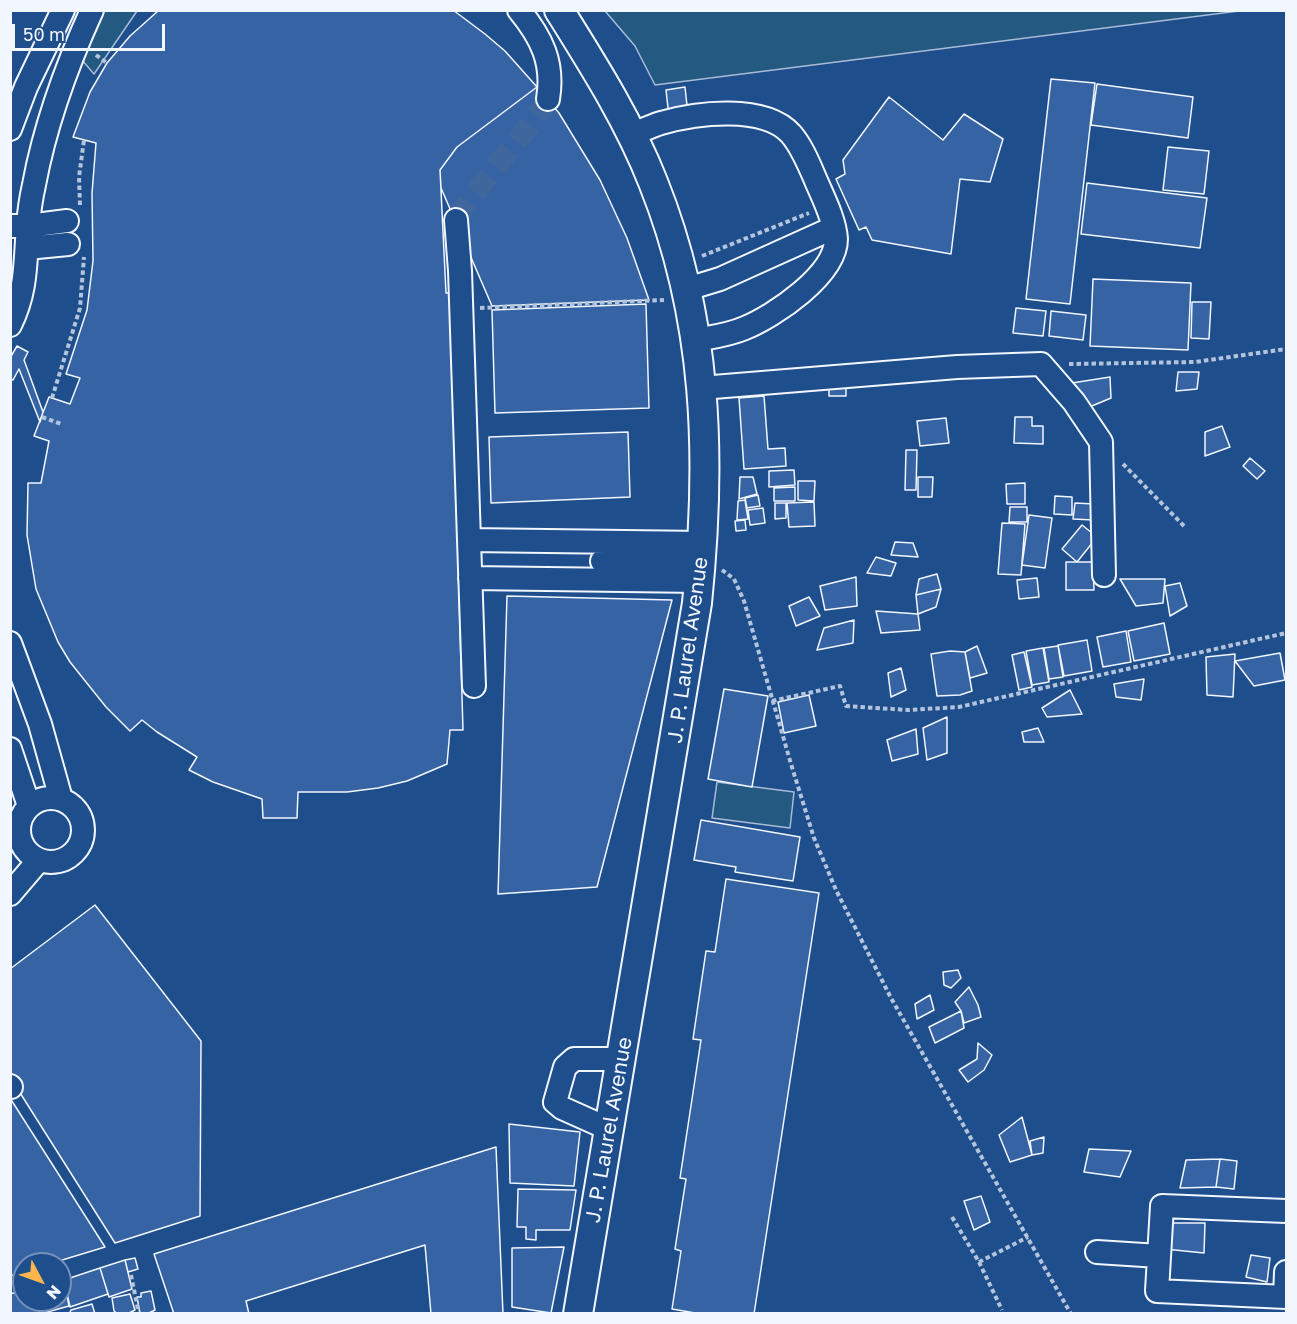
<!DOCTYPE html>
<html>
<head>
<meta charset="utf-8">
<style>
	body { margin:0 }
	#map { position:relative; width:1297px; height:1324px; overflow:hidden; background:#1f4e8c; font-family:"Golos Text",sans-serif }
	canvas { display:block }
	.frame { position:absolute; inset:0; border:12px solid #f2f6ff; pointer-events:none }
	.north { position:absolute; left:12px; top:1252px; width:60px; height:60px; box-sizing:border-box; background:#1f4e8c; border:2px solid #7391ba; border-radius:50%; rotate:131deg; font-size:16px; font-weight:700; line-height:24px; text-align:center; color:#f2f6ff }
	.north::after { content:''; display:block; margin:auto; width:21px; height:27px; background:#ffb74d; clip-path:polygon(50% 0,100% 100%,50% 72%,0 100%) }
	.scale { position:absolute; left:12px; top:24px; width:153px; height:27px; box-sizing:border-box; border:3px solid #f2f6ff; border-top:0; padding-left:8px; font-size:18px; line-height:21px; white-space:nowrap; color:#f2f6ff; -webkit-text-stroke:4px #1f4e8c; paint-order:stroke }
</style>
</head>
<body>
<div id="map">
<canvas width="1297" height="1324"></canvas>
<div class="frame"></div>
<div class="north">N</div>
<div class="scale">50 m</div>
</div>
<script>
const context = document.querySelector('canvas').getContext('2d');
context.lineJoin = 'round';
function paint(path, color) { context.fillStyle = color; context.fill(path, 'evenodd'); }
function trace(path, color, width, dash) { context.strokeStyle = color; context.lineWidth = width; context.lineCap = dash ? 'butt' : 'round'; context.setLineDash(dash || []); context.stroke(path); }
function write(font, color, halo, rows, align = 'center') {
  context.font = font + ' "Golos Text",sans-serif'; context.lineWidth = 4.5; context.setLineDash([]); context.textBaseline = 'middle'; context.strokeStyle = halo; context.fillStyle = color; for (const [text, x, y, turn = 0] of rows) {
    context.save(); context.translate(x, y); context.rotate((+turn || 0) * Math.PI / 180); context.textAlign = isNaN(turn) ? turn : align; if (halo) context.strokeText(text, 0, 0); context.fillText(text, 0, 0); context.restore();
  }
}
const green = new Path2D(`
	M104 11H137L94 74 82 60Z
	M605 11H1239L655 85 635 46Z
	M717 782 794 792 790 828 712 818Z`);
paint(green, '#245a82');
trace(green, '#a8bbd7', 1.5);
const building = new Path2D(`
	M453 10 485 34 505 51 537 87 457 147 440 170 446 293H454L464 560H458L463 730H450L447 764 407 781 378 788 347 792H298L297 818H263L262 799 213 782 189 770 197 757 157 732 142 720 130 731 106 707 70 662 58 642 36 589 27 535 28 483H41L49 441 34 436 49 397 70 404 80 378 66 374 87 310 93 261 92 193 96 143 73 137 90 92 107 63 130 36 158 11Z
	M1051 79 1095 83 1070 304 1026 299Z
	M1097 84 1193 97 1188 138 1091 125Z
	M537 87 559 113 600 180 627 238 649 300 492 306 441 188 440 170 457 147Z
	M685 87 688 115 669 117 666 90Z
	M889 97 943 140 964 114 1003 139 990 182 960 179 951 254 872 240 866 227 859 230 836 179 845 174 843 160Z
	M1168 147 1209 151 1204 194 1163 190Z
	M1087 183 1207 198 1200 248 1081 234Z
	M1093 279 1191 283 1188 350 1090 346Z
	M1192 302H1211L1209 339 1191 338Z
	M646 304 649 408 495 413 492 310Z
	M1016 308 1046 311 1043 336 1013 333Z
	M1051 311 1086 315 1083 340 1049 336Z
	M17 346 28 352 24 360 43 412 40 422 19 369 13 380 10 379V358Z
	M1178 372H1199L1197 389 1176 391Z
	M1110 377 1111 398 1087 408 1072 383Z
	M846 381V396H829V382Z
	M764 396 768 449 785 448 786 466 744 469 739 398Z
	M1015 417H1032V426H1043V444L1014 443Z
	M946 418 949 443 920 446 917 421Z
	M1222 426 1230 447 1205 456V432Z
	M628 432 630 497 491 503 489 437Z
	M906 450H917L916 490H905Z
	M1250 458 1265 471 1257 479 1243 466Z
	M794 470 795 485 769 487V471Z
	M740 477H753L757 494 739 499Z
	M918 477H933L932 497H918Z
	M798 481H815L814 501 798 500Z
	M1025 483V504H1007L1006 484Z
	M795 487V501H774V488Z
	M758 495 760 506 747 508 745 498Z
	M1055 496 1072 497V515L1054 514Z
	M745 500 748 519 737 520 738 501Z
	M814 502 815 526 789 527 787 503Z
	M775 503H786V518L775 519Z
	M1075 503 1094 504 1093 520 1073 519Z
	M1010 507H1027V522H1009Z
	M763 508 765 523 750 525 748 510Z
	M1029 515 1052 518 1045 568 1022 565Z
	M745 520 746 530 736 531 735 521Z
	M1002 523 1025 524 1021 575 998 574Z
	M1082 525 1097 537 1077 562 1062 549Z
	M895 542 913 543 918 557 891 555Z
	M876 557 896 563 891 576 867 573Z
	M1066 562H1093L1094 590H1066Z
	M937 574 941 589 916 595 919 579Z
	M856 577 857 606 825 610 820 586Z
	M1037 578 1039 597 1019 599 1017 580Z
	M1120 579H1165L1163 603 1136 606Z
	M1180 583 1187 606 1170 616 1165 586Z
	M941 589 936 607 918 614 916 595Z
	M507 596 672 600 597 887 498 894Z
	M809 597 820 616 796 626 789 606Z
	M876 611 918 614 920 630 881 633Z
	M854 620 853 643 817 650 824 628Z
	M1164 623 1170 654 1134 661 1128 631Z
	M1126 631 1131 662 1103 667 1097 637Z
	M1087 640 1092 671 1064 676 1058 645Z
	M977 646 987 673 970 678 965 652Z
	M1058 646 1063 677 1049 679 1044 648Z
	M1043 648 1049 682 1032 685 1026 651Z
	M950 651 965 652 972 691 960 695 937 696 931 654Z
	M1024 652 1032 687 1019 690 1012 655Z
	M1280 653 1285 680 1254 686 1235 661Z
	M1235 654 1233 697 1207 695 1206 657Z
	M901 668 906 690 891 697 888 673Z
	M1144 679 1141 700 1116 697 1114 684Z
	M724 689 768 696 752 787 708 779Z
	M1070 690 1082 714 1047 717 1042 708Z
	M809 695 816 726 784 733 778 702Z
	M947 717V753L927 760 923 728Z
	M1038 728 1044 742H1024L1022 732Z
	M916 729 918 754 892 761 887 740Z
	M701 820 800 837 793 881 735 872 736 867 694 860Z
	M726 879 819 893 754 1314H701L672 1309 681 1251 675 1249 686 1179 680 1178 701 1040 693 1039 706 951 715 952Z
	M95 905 201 1041 200 1216 115 1243 10 1077V969Z
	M958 970 961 978 951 988 944 985 943 972Z
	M969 987 978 1005 981 1017 964 1023 961 1011 955 1002Z
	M930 995 934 1010 917 1019 915 1004Z
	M961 1011 964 1028 935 1043 929 1027Z
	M978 1043 992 1055 984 1070 968 1082 959 1070 977 1059Z
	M10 1098 105 1247 49 1264H24V1272L10 1276Z
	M1022 1117 1032 1155 1010 1162 999 1135Z
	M509 1124 580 1132 574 1186 510 1183Z
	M1044 1137 1043 1153 1032 1155 1030 1141Z
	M496 1147 503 1314H431L425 1245 246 1301 249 1314H174L154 1254Z
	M1089 1149 1131 1151 1120 1177 1084 1172Z
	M1220 1159 1216 1187 1180 1188 1186 1160Z
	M1220 1159 1237 1161 1234 1189 1216 1187Z
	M518 1189 576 1190 570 1230H536V1240L526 1239V1227H517Z
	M981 1196 990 1222 974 1230 964 1201Z
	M1172 1223H1205L1204 1253 1165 1249 1166 1233H1172Z
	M564 1247 551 1313 512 1307V1248Z
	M1251 1255 1270 1258 1267 1282 1246 1277Z
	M135 1258 138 1269 128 1272 125 1260Z
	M125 1260 132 1289 109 1297 100 1268Z
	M100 1268 108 1294 70 1307 64 1280Z
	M64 1280 69 1306 40 1314 37 1300H60V1281Z
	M24 1290V1300H37L40 1314H10V1294Z
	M151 1291 155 1310 147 1314H140L137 1297H141V1293Z
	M130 1294 135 1310 127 1314H118L114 1311 112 1298Z
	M92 1304 95 1314H69L71 1310Z`);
paint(building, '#3563a3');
trace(building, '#f2f6ff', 1.5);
trace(new Path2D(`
	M456 220C484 177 520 142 548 99`), '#3f679d', 22, [22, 11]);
const minor = new Path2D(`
	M519 10C542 38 554 63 548 99
	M10 129 26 87 63 10
	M631 135C641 131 651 126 661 123 696 113 764 104 791 134 803 148 810 167 817 183 824 199 835 221 836 239 836 275 774 316 745 328 729 335 712 337 696 340
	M456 220 460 271 469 540
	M10 226H28L67 221
	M27 248 68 244
	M687 289 720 279 833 228
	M10 325C27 291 25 262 28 226 29 212 31 198 34 185 45 125 67 65 92 10
	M701 388 957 367 1041 364 1074 402 1101 442 1104 575
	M602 561 701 562
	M470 578 700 581
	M10 643 40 724 61 799
	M474 686 469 540 703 543
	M10 749 29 806
	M19 830a32 32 0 1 1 64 0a32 32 0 1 1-64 0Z
	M10 894 39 860
	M10 1086 11 1087
	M609 1129 562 1108 555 1102 565 1067 574 1059H621
	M1286 1211 1162 1206 1157 1291 1286 1297
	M1097 1252 1159 1256
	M1285 1297 1286 1272`);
const major = new Path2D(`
	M559 10C594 66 629 121 653 182 708 319 712 458 697 603L578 1314`);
trace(minor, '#f2f6ff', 26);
trace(major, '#f2f6ff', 32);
trace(new Path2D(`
	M96 55 107 63
	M80 205 79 177 84 140
	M702 256 809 213
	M480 308 664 300
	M1069 364 1195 362 1286 349
	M52 398 80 308 84 257
	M42 417 61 424
	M1123 464 1185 527
	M722 570 734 579 744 601 791 764 814 838 836 890 891 998 1071 1314
	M772 701 840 686 846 706 908 710 959 707 1286 633
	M952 1217 979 1262 1002 1310
	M979 1262 1028 1237
	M131 1275 139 1314`), '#b3c4dc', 4, [4.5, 3]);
trace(minor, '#1f4e8c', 22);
trace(major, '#1f4e8c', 28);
write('21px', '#f2f6ff', '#1f4e8c', [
	["J. P. Laurel Avenue",688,650,-82],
	["J. P. Laurel Avenue",609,1130,-80]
]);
</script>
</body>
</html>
